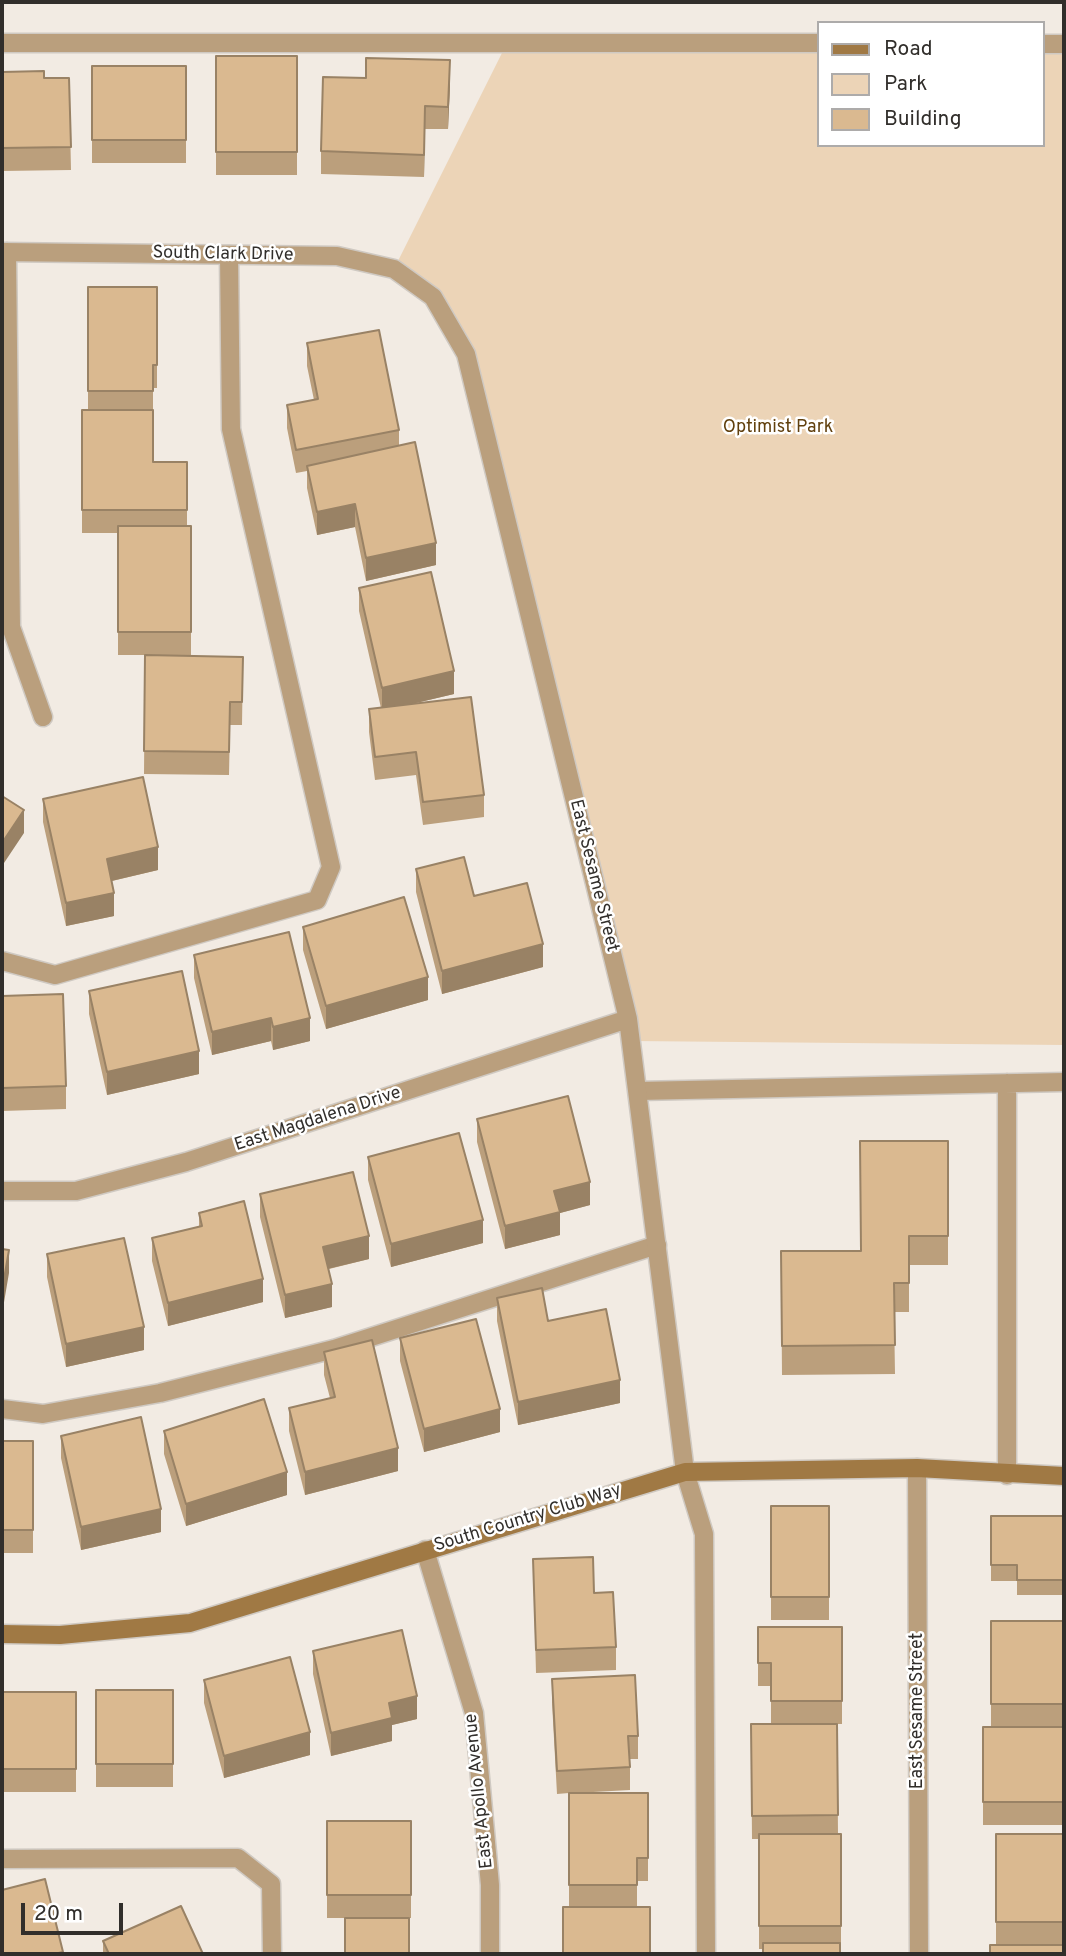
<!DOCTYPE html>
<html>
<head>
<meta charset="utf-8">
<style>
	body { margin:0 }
	#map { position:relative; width:1066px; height:1956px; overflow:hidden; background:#f2ebe3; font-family:Overpass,sans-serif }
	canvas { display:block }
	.frame { position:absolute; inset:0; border:4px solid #312e2b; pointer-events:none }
	.legend { position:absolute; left:817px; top:21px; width:228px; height:126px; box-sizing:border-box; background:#fff; border:2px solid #adabaa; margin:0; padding:9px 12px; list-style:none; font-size:21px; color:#312e2b }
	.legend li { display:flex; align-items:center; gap:14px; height:35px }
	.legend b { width:35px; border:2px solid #adabaa }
	.scale { position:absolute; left:21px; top:1903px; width:102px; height:32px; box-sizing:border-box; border:4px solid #312e2b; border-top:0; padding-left:9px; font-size:21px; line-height:24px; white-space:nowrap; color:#312e2b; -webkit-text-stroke:5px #fff; paint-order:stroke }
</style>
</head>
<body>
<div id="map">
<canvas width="1066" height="1956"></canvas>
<div class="frame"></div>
<ul class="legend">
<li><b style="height:9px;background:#a07944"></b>Road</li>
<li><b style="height:19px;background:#ecd4b7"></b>Park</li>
<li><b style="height:19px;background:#dab990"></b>Building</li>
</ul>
<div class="scale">20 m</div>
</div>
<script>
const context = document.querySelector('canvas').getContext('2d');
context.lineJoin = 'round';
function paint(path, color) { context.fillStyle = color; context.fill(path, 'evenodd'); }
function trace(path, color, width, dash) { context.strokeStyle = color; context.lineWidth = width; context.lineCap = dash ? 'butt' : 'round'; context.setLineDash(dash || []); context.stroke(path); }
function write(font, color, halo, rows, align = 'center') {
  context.font = font + ' Overpass,sans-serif'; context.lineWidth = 5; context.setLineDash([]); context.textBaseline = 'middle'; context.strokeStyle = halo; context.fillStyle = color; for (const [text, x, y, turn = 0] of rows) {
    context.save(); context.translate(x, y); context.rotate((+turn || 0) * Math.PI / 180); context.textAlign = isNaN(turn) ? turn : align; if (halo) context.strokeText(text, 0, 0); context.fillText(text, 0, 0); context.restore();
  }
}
paint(new Path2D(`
	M508 41 819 43V145H1043V44H1064V1045L631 1041 466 354 433 297 394 269Z`), '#ecd4b7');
const lane = new Path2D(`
	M2 43H819
	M1043 44H1064
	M2 961 55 975 317 900 331 867 231 429 229 255
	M1007 1083V1475
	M638 1091 1064 1082
	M2 1409 43 1414 160 1393 334 1349 657 1245
	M685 1472 704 1534 706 1954
	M2 1859 238 1858 271 1884 272 1954`);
const street = new Path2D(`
	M2 252 337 256 394 269 433 297 466 354 628 1019 685 1472
	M7 252 11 627 43 717
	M2 1191H76L186 1162 628 1019
	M917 1468 919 1954
	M425 1550 474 1713 490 1885V1954`);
const secondary = new Path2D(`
	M2 1634 60 1635 190 1623 685 1472 917 1468 1064 1476`);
trace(lane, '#cfc9c2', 21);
trace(street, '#cfc9c2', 21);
trace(secondary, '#cfc9c2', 21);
trace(lane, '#ba9f7d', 18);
trace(street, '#ba9f7d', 18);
trace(secondary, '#a07944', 18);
paint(new Path2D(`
	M216 56H297V175H216Z
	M92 66H186V163H92Z
	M2 72 44 78H69L71 170 2 171Z
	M450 83 448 129H425L424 177 321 174V151Z
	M88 287H157V388H153V462H187V526H191V655H153L243 657 242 725H230L229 775 144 774 145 655H118V533H82V410H88Z
	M307 343 399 430V446L436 565 366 581 355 527 317 535 307 488V471L296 473 287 428V405L314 400 307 366Z
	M359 588 454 694 407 705 484 795V817L423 825 416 775 375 780 369 732V709L381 708 359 611Z
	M43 799 158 870 112 881 114 916 66 926 43 822Z
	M416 869 474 896 543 967 442 994 416 892Z
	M303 927 428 1000 326 1029 303 950Z
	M194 955 310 1041 273 1050 271 1041 212 1055 194 978Z
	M89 991 199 1074 107 1095 89 1014Z
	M2 996 66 1086V1109L2 1111Z
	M477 1119 590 1205 560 1213V1235L505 1249 477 1142Z
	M948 1141V1265H909V1312H894L895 1374 782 1375 781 1251H861Z
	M368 1157 483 1243 391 1267 368 1180Z
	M260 1194 369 1259 329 1269 332 1307 285 1318 260 1217Z
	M199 1213 263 1302 168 1326 152 1261V1238L199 1227Z
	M47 1254 144 1350 66 1367 47 1277Z
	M497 1298 620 1403 518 1425 497 1321Z
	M400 1338 500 1432 424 1452 400 1361Z
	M324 1352 398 1471 305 1495 289 1431V1408L330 1398 324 1375Z
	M164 1431 287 1495 186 1526 164 1454Z
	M61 1436 161 1532 81 1550 61 1458Z
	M2 1441H33V1553H2Z
	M771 1506H829V1620H771Z
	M991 1516H1064V1595H1017V1581H991Z
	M533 1559 594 1593 616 1647V1670L536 1673Z
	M991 1621H1064V1825H983V1727H991Z
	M758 1627H842V1724H837L838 1834H841V1949H759V1839H752L751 1724H771V1686H758Z
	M313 1651 417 1719 392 1725V1741L331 1756 313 1674Z
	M552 1679 638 1736V1759H630V1790L575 1793H648V1881H637V1907H569V1793L557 1794 552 1702Z
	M204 1680 310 1755 224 1778 204 1703Z
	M96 1690H173V1787H96Z
	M2 1692H76V1792H2Z
	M327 1821H411V1918H327Z
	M996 1834H1064V1954L996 1945Z
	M103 1941 203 1954H103Z`), '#bb9f7c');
paint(new Path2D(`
	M450 60V83L448 129V107Z
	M425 106V129L424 177V155Z
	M355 504V527L317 535V512Z
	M436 543V565L366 581V558Z
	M454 671V694L382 711V688Z
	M24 810V833L2 866V843Z
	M158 847V870L107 882V859Z
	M114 893V916L66 926V903Z
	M543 944V967L442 994V971Z
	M428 977V1000L326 1029V1006Z
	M271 1018V1041L212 1055V1032Z
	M310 1018V1041L273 1050V1027Z
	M199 1051V1074L107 1095V1072Z
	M590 1182V1205L560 1213V1235L505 1249V1226L554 1191Z
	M483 1220V1243L391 1267V1244Z
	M369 1236V1259L323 1270V1247Z
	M9 1250V1273L2 1314V1291Z
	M263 1279V1302L168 1326V1303Z
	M332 1284V1307L285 1318V1295Z
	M144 1327V1350L66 1367V1344Z
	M620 1380V1403L518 1425V1402Z
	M500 1409V1432L424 1452V1429Z
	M398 1448V1471L305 1495V1472Z
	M287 1472V1495L186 1526V1504Z
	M161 1509V1532L81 1550V1527Z
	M417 1696V1719L392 1725V1741L331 1756V1733L389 1703Z
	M310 1732V1755L224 1778V1756Z`), '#998265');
const building = new Path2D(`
	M216 56H297V152H216Z
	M366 58 450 60 448 107 425 106 424 155 321 151 323 77 366 78Z
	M92 66H186V140H92Z
	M44 71V78H69L71 147 2 148V72Z
	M88 287H157V365H153V391H88Z
	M379 330 399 430 296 450 287 405 318 399 307 343Z
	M82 410H153V462H187V510H82Z
	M415 442 436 543 366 558 355 504 317 512 307 466Z
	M118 526H191V632H118Z
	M431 572 454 671 382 688 359 588Z
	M145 655 243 657 242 702H230L229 752 144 751Z
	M471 697 484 795 423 802 416 752 375 757 369 709Z
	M143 777 158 847 107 859 114 893 66 903 43 799Z
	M2 796 24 810 2 843Z
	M464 857 474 896 527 883 543 944 442 971 416 869Z
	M404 897 428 977 326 1006 303 927Z
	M289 932 310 1018 273 1027 271 1018 212 1032 194 955Z
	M182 971 199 1051 107 1072 89 991Z
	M63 994 66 1086 2 1088V996Z
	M568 1096 590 1182 554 1191 560 1212 505 1226 477 1119Z
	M459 1133 483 1220 391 1244 368 1157Z
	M860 1141H948V1236H909V1283H894L895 1345 782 1346 781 1251H861Z
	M353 1172 369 1236 323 1247 332 1284 285 1295 260 1194Z
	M244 1201 263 1279 168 1303 152 1238 202 1226 199 1213Z
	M124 1238 144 1327 66 1344 47 1254Z
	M2 1249 9 1250 2 1291Z
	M542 1288 548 1321 606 1309 620 1380 518 1402 497 1298Z
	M476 1319 500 1409 424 1429 400 1338Z
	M372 1340 398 1448 305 1472 289 1408 335 1397 324 1352Z
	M264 1399 287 1472 186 1504 164 1431Z
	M141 1417 161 1509 81 1527 61 1436Z
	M2 1441H33V1530H2Z
	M771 1506H829V1597H771Z
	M991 1516H1064V1580H1017V1565H991Z
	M593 1557 594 1593 613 1592 616 1647 536 1650 533 1559Z
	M991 1621H1064V1704H991Z
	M758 1627H842V1701H771V1663H758Z
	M402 1630 417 1696 389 1703 392 1718 331 1733 313 1651Z
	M290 1657 310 1732 224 1756 204 1680Z
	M635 1675 638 1736H628L630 1767 557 1771 552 1679Z
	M96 1690H173V1764H96Z
	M2 1692H76V1769H2Z
	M751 1724H837L838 1815 752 1816Z
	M983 1727H1064V1802H983Z
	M569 1793H648V1858H637V1885H569Z
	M327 1821H411V1895H327Z
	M759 1834H841V1926H759Z
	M996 1834H1064V1922H996Z
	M45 1879 63 1952 54 1954H2V1890Z
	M181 1906 203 1954H109L103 1941Z
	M563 1907H650V1954H563Z
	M345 1918H409V1954H345Z
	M763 1943H840V1954H763Z
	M990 1945H1064V1954H990Z`);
paint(building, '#dab990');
trace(building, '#998265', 2);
write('18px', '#312e2b', '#fff', [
	["South Clark Drive",223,255,1],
	["East Sesame Street",593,876,76],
	["East Magdalena Drive",318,1120,-18],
	["South Country Club Way",528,1519,-17],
	["East Sesame Street",918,1711,-90],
	["East Apollo Avenue",480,1791,-96]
]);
write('18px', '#61400e', '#fff', [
	["Optimist Park",778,428]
]);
</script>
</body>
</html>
